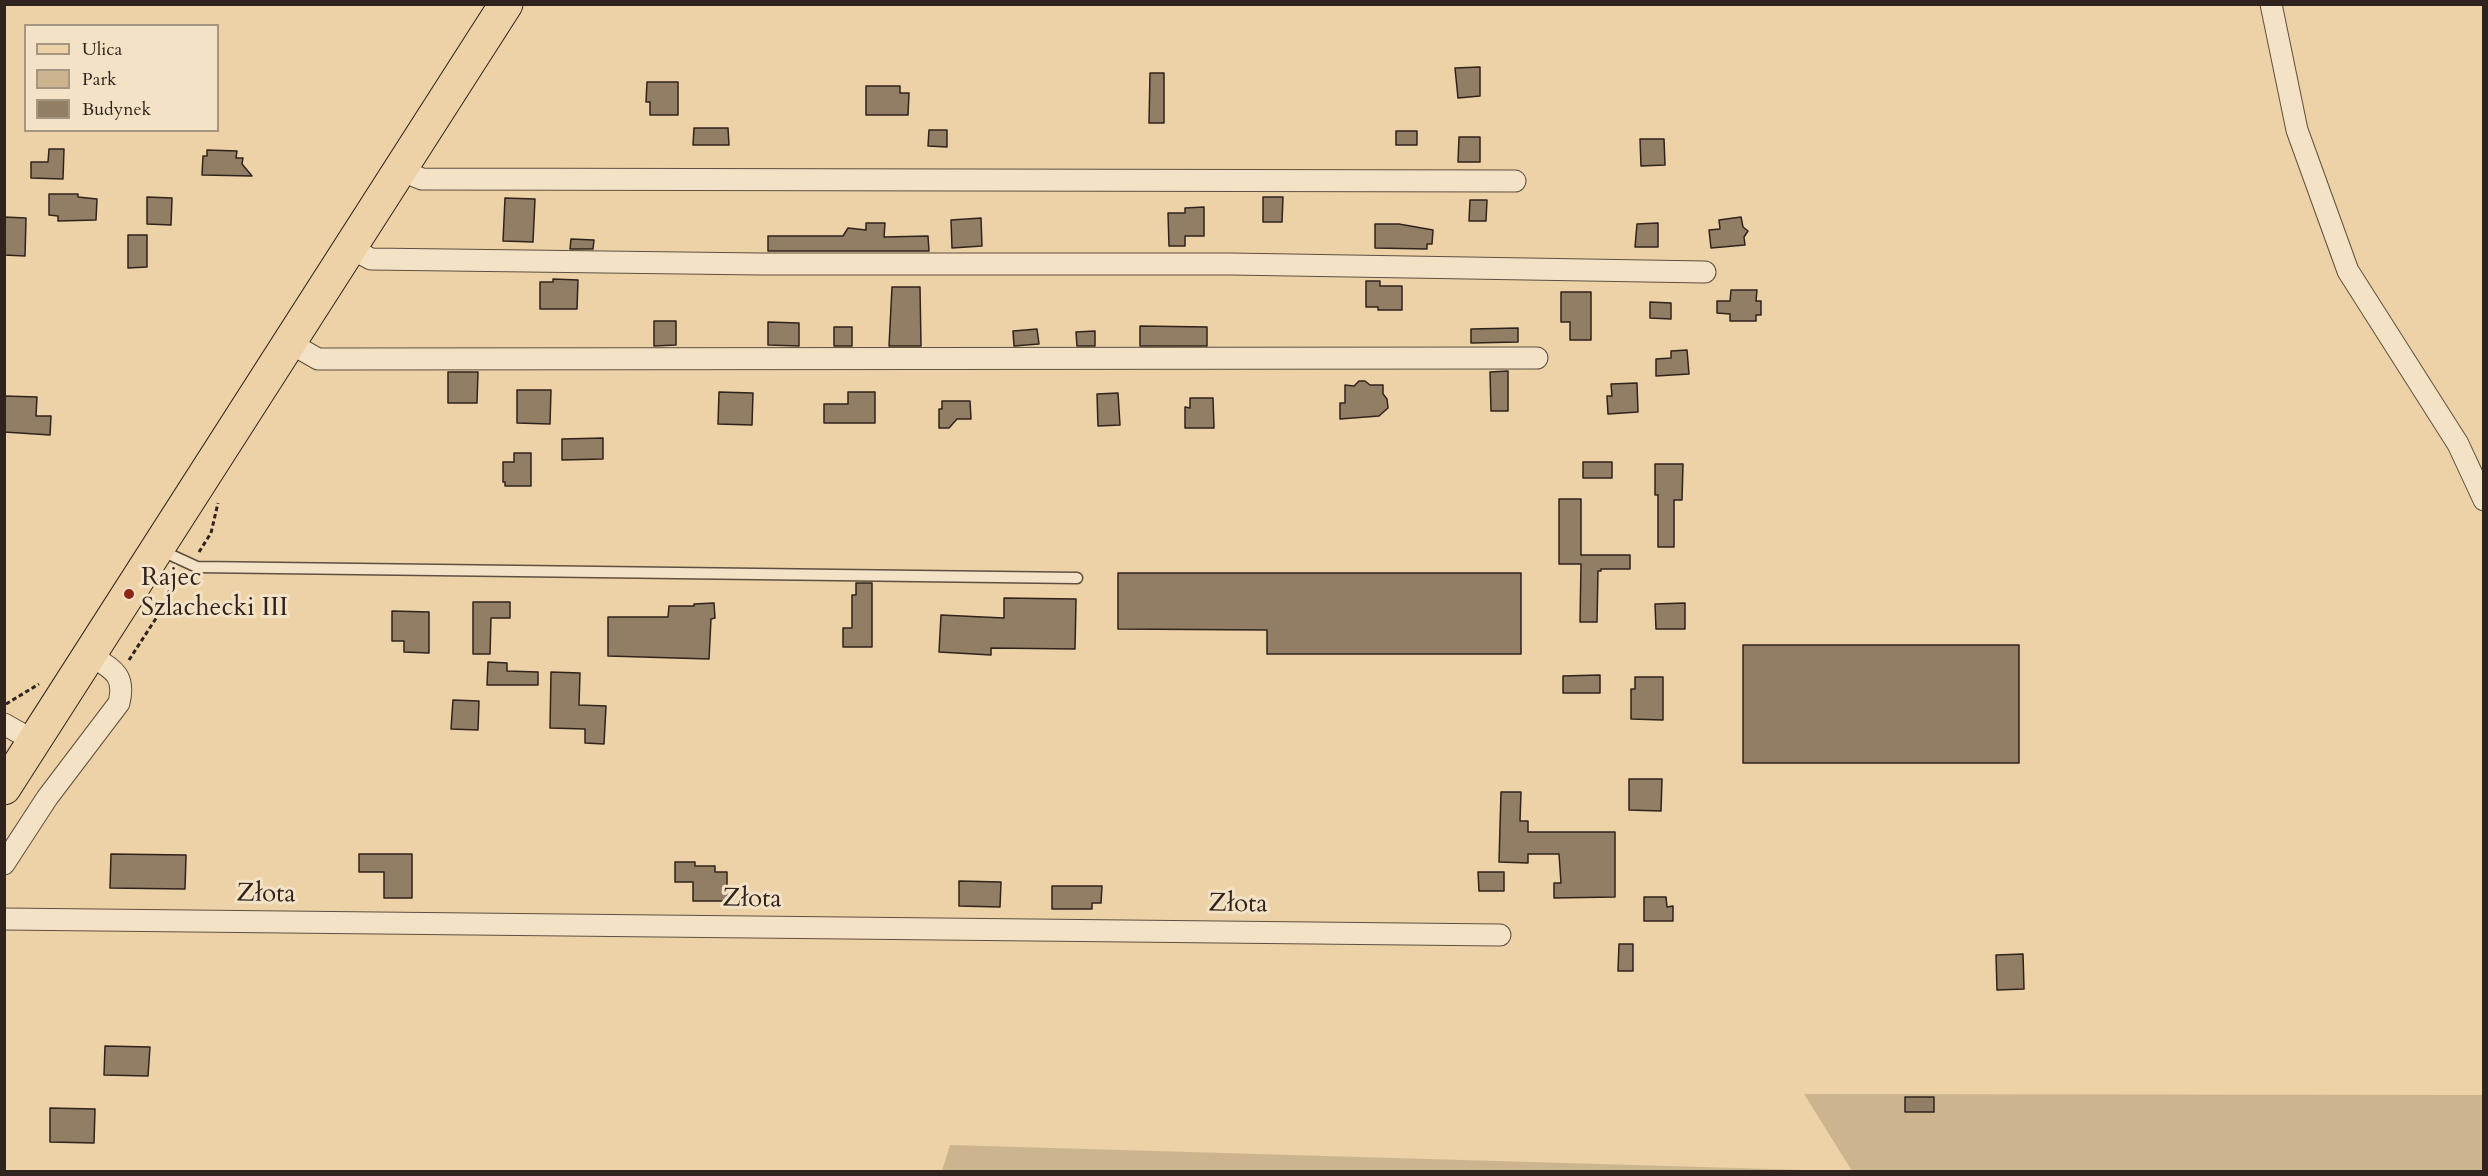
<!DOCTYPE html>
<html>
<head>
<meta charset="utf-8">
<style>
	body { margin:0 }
	#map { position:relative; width:2488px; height:1176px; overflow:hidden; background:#ecd2a6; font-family:Cardo,serif }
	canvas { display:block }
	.frame { position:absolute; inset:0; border:6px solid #30231d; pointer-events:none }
	.legend { position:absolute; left:24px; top:24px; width:195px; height:108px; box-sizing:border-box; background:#f3e2c5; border:2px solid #a59682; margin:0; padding:8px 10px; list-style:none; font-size:18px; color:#30231d }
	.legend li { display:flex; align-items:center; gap:12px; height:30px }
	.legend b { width:30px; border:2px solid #a59682 }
</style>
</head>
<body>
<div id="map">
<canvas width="2488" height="1176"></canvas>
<div class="frame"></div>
<ul class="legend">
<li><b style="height:8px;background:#ecd2a6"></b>Ulica</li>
<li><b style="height:16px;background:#ccb48f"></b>Park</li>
<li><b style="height:16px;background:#927e64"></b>Budynek</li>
</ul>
</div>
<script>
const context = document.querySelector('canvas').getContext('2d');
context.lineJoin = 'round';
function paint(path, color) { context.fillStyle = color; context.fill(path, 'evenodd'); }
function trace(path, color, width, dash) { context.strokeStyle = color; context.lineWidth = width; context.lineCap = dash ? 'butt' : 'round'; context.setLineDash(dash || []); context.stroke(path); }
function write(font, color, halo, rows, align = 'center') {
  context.font = font + ' Cardo,serif'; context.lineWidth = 6; context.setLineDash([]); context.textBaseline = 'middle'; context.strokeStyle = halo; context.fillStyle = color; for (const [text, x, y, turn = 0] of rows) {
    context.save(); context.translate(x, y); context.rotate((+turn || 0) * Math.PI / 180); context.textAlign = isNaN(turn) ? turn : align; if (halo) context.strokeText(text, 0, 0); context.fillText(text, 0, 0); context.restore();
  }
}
paint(new Path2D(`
	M1804 1094 2483 1095V1171H1852Z
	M950 1145 1838 1171H942Z`), '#ccb48f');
const building = new Path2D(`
	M1480 67V96L1458 98 1455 68Z
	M1150 73H1164V123H1149Z
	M647 82H678V115H650V102H646Z
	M866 86H900V93H909L908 115H866Z
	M694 128H728L729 145H693Z
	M929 130H947V147L928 146Z
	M1396 131H1417V145H1396Z
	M1459 137H1480V162H1458Z
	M1640 139H1664L1665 165 1641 166Z
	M49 149H64L63 179 31 178V162H48Z
	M207 150 237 151 236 158H243L242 164 252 176 202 175 203 156H207Z
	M49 194H78V197L97 199 96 220 58 221V216L49 215Z
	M147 197 172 198 171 225 147 224Z
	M1263 197H1283L1282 222H1263Z
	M505 198 535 199 533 242 503 241Z
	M1470 200H1487L1486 221H1469Z
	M1204 207V236H1185V246H1169L1168 213H1185V208Z
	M4 217 26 218 25 256 4 255Z
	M1741 217 1743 227 1748 231 1744 237 1745 245 1711 248 1709 230 1720 229 1719 220Z
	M981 218 982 246 952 248 951 220Z
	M866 223H885L884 237 928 236 929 251H768V236H843L848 228 866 230Z
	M1658 223V247H1635L1637 224Z
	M1375 224H1399L1433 230 1432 244H1427V249L1375 248Z
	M128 235H147V267L128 268Z
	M571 239 594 240 593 249H570Z
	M553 279 578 280 577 309H540V282H553Z
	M1366 281H1380V286H1402V310H1378V307H1366Z
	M892 287H920L921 346H889Z
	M1731 290H1757L1756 301H1761V315H1756V321H1730V314L1717 313V301H1730Z
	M1561 292H1591V340H1570V322H1561Z
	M1650 302 1671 303V319L1650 318Z
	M654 321H676V345L654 346Z
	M768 322 799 323V346L768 345Z
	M1140 326 1207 327V346H1140Z
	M834 327H852V346H834Z
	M1518 328V342L1471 343V329Z
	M1037 329 1039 344 1014 346 1013 331Z
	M1095 331V346H1077L1076 332Z
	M1687 350 1689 374 1656 376V359L1671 358V351Z
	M1508 371V411H1491L1490 372Z
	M448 372H478L477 403H448Z
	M1359 381H1365L1370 385H1383V394L1387 399 1388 408 1379 416 1340 419V403H1345V385L1354 386Z
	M1637 383 1638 412 1608 414 1607 396H1612L1611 384Z
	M517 390H551L550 424 517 423Z
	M719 392 753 393 752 425 718 424Z
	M848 392H875V423H824V404H848Z
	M1118 393 1120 425 1098 426 1097 394Z
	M4 396 37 397 36 416H51L50 435 4 432Z
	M1190 398H1213L1214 428H1185V407L1190 408Z
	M942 401H970L971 419H957L949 428H939V409H942Z
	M603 438V459L562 460V439Z
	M514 453H531V486H505V482H503V462H514Z
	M1583 462H1612V478H1583Z
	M1655 464H1683L1682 500H1674V547H1658V495H1655Z
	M1559 499H1581V555H1630V569H1601V571H1598L1597 622H1580L1581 564H1559Z
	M1118 573H1521V654H1267V630L1118 629Z
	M856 583H872V647H843V628H852V595H856Z
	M1004 598 1076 599 1075 649 991 648V655L939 652 941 615 1004 618Z
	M473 602H510V618H491L490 654H473Z
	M714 603 715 618 711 619 709 659 608 656V617H668L669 606H694V604Z
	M1685 603V629H1656L1655 604Z
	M392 611 429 612V653L404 652V641H392Z
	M1743 645H2019V763H1743Z
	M488 662 507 663V671L538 672V685H487Z
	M551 672 580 673 579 705 606 706 604 744 585 743V729L550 728Z
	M1600 675V693H1563V676Z
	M1635 677H1663V720L1631 719V689H1635Z
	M453 700 479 701 478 730 451 729Z
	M1629 779H1662L1661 811 1629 810Z
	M1501 792H1521L1520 821H1528V832H1615V897L1554 898V883H1561L1559 854H1528V863L1499 862Z
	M111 854 186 855 185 889 110 888Z
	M359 854H412V898H384V872H359Z
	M675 862H695V866H715V872H727V901H693V882H675Z
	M1478 872H1504V891H1479Z
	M959 881 1001 882 1000 907 959 906Z
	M1052 886H1102L1101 903H1092V909H1052Z
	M1644 897H1666L1667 907 1673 906V921H1644Z
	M1619 944H1633V971H1618Z
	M2023 954 2024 989 1997 990 1996 955Z
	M105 1046 150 1047 148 1076 104 1075Z
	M1905 1097H1934V1112H1905Z
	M50 1108 95 1109 94 1143 50 1142Z`);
paint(building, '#927e64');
trace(building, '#30231d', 1.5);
const lane = new Path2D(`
	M160 550 197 567 1077 578`);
const street = new Path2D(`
	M2271 4 2297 130 2348 271 2458 444 2484 500
	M400 170 422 179 1515 181
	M350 248 371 259 760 264H1231L1705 272
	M290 343 318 359 1537 358
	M4 724 34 741
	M4 864 47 798 119 703C126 674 112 669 90 655
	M4 919 1500 935`);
const primary = new Path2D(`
	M4 788 506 4`);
trace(lane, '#5f4f3f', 13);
trace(street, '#5f4f3f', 23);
trace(primary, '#30231d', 35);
trace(new Path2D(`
	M199 552 211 533 218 503
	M129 660 184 575
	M6 704 39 684`), '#30231d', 3, [4.5, 3]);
trace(lane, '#f3e2c5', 10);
trace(street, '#f3e2c5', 21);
trace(primary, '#ecd2a6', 33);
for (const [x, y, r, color] of [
	[129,594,6,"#8f2418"]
]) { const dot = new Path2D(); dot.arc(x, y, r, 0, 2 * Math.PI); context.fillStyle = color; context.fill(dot); trace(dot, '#f3e2c5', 2); }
write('26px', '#30231d', '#f3e2c5', [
	["Rajec",141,579],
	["Szlachecki III",141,609]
], 'left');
write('26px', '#30231d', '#f3e2c5', [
	["Złota",266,895,1],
	["Złota",752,900,1],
	["Złota",1238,905,1]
]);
</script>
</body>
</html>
